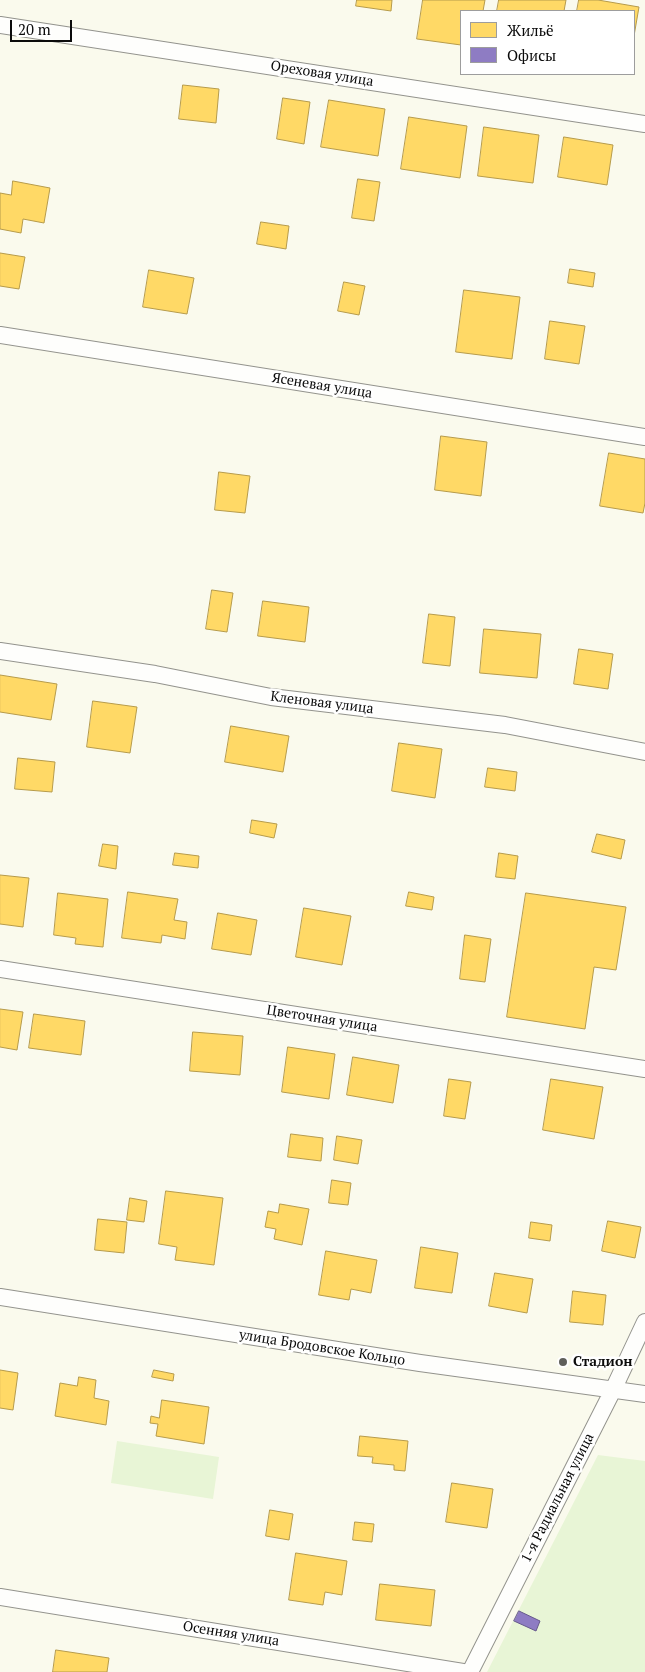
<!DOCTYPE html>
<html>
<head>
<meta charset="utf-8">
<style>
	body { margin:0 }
	#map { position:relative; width:645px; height:1672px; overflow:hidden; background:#fafaed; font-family:"PT Serif",serif }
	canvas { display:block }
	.legend { position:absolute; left:460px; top:10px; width:175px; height:65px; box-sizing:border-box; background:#fff; border:1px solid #9d9d9d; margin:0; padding:6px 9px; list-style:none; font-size:15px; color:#0b0b0b }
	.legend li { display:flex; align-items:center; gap:10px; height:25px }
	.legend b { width:25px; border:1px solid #9d9d9d }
	.scale { position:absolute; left:10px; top:20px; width:62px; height:22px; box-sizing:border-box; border:2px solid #0b0b0b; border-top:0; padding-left:6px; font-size:15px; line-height:18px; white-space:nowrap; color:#0b0b0b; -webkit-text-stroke:4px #fff; paint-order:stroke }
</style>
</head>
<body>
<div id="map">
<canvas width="645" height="1672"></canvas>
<ul class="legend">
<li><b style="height:14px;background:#ffd966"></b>Жильё</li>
<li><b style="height:14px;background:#8e7cc3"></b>Офисы</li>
</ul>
<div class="scale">20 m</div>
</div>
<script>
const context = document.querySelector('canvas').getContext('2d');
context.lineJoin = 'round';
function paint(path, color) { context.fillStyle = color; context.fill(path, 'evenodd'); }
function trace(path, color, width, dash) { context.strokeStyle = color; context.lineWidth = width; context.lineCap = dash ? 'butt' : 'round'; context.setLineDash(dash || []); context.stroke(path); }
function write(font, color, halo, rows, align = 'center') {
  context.font = font + ' "PT Serif",serif'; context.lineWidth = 5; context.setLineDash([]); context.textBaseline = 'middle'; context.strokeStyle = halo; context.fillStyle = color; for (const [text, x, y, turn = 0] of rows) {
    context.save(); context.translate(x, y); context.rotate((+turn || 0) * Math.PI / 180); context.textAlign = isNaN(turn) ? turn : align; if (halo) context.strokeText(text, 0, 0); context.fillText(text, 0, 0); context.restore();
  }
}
paint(new Path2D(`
	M117 1441 219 1457 213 1499 111 1483Z
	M598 1455 645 1461V1672H487Z`), '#e8f5d6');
const homes = new Path2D(`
	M357 0H392L391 11 356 6Z
	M423 0H485L483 11H461V45L417 39Z
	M499 0H566L564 11H497Z
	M579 0H598L639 7 634 36V11H577Z
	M183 85 219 89 216 123 179 119Z
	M283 98 310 102 304 144 277 139Z
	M329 100 385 109 378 156 321 147Z
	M409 117 467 126 460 178 401 169Z
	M484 127 539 135 533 183 478 176Z
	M564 137 613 145 607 185 558 177Z
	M358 179 380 182 374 221 352 218Z
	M13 181 50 188 44 223 23 219 21 233 0 229V193L11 195Z
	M261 222 289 226 286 249 257 244Z
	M0 253 25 257 19 289 0 286Z
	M570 269 595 273 593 287 568 283Z
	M149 270 194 278 187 314 143 307Z
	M344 282 365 286 359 315 338 311Z
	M464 290 520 297 512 359 456 352Z
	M550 321 585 326 579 364 545 359Z
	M441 436 487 442 481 496 435 490Z
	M609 453 645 459V503L643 513 600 506Z
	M219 472 250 476 245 513 215 510Z
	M212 590 233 593 227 632 206 629Z
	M263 601 309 607 305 642 258 636Z
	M429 614 455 617 450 666 423 663Z
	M484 629 541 634 537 678 480 673Z
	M579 649 613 654 608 689 574 684Z
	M0 675 57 684 51 720 0 712Z
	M93 701 137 707 130 753 87 747Z
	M231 726 289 736 283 772 225 762Z
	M399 743 442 749 435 798 392 791Z
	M18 758 55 762 52 792 15 789Z
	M488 768 517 772 515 791 485 787Z
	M252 820 277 824 274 838 250 833Z
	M597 834 625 840 621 859 592 852Z
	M103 844 118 846 116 869 99 866Z
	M175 853 199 856 198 868 173 865Z
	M499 853 518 856 515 879 496 877Z
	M0 875 29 878 23 927 0 924Z
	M128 892 178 899 174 920 187 922 185 939 162 935 161 943 122 938Z
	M409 892 434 897 432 910 406 906Z
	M58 893 108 899 103 947 75 944 76 938 54 935Z
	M526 893 626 907 616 970 594 967 585 1029 507 1017Z
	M304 908 351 916 342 965 296 957Z
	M218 913 257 920 251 955 212 949Z
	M465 935 491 939 485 982 460 979Z
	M0 1009 23 1012 17 1050 0 1047Z
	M34 1014 85 1021 81 1055 29 1048Z
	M193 1032 243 1036 240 1075 190 1071Z
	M288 1047 335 1054 329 1099 282 1092Z
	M353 1057 399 1065 393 1103 347 1095Z
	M449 1079 471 1082 465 1119 444 1116Z
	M551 1079 603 1087 594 1139 543 1130Z
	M291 1134 323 1138 321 1161 288 1157Z
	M337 1136 362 1140 358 1164 334 1160Z
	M332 1180 351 1183 348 1205 329 1203Z
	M166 1191 223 1198 214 1265 175 1260 177 1247 159 1244Z
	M130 1198 147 1201 144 1222 127 1220Z
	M280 1204 309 1209 302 1245 274 1239 276 1229 265 1227 268 1211 278 1213Z
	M98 1219 127 1222 124 1253 95 1250Z
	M608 1221 641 1227 635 1258 602 1251Z
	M531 1222 552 1225 550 1241 529 1238Z
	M421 1247 458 1253 452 1293 415 1288Z
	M326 1251 377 1260 371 1293 351 1289 349 1300 319 1295Z
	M495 1273 533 1279 527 1313 489 1306Z
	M573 1291 606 1295 603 1325 570 1322Z
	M0 1370 18 1373 13 1410 0 1408Z
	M154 1370 174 1374 173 1381 152 1377Z
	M79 1377 96 1380 94 1398 109 1401 106 1425 55 1416 60 1383 77 1386Z
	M162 1400 209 1407 204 1444 156 1436 158 1424 150 1423 151 1416 159 1418Z
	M360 1436 408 1441 405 1471 394 1470V1465L372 1463 373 1457 358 1456Z
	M452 1483 493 1489 487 1528 446 1522Z
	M270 1510 293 1514 289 1540 266 1536Z
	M355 1522 374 1524 372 1542 353 1540Z
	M296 1553 347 1561 342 1595 325 1592 323 1605 289 1600Z
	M380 1584 435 1590 431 1626 376 1620Z
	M56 1650 109 1658 107 1672H53Z`);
paint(homes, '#ffd966');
trace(homes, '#b69b4b', 1);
const offices = new Path2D(`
	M519 1611 540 1621 536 1631 514 1621Z`);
paint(offices, '#8e7cc3');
trace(offices, '#675a8c', 1);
const street = new Path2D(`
	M0 25 645 124
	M0 335 645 437
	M0 651 155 674 271 697 505 725 645 752
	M0 969 645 1069
	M0 1297 420 1363 645 1394
	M0 1597 463 1672
	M470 1672 613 1390 645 1322`);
trace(street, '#93938d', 18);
trace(street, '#fefefc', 16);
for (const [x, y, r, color] of [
	[563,1362,5,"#5f5f5a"]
]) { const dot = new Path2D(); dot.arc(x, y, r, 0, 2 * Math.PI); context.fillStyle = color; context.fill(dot); trace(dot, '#fff', 2); }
write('14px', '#0b0b0b', '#fff', [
	["Ореховая улица",322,74,9],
	["Ясеневая улица",322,386,9],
	["Кленовая улица",322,703,7],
	["Цветочная улица",322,1019,9],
	["улица Бродовское Кольцо",322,1348,9],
	["1-я Радиальная улица",558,1498,-63],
	["Осенняя улица",231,1634,9]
]);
write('bold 14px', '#0b0b0b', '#fff', [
	["Стадион",573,1362]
], 'left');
</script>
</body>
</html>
